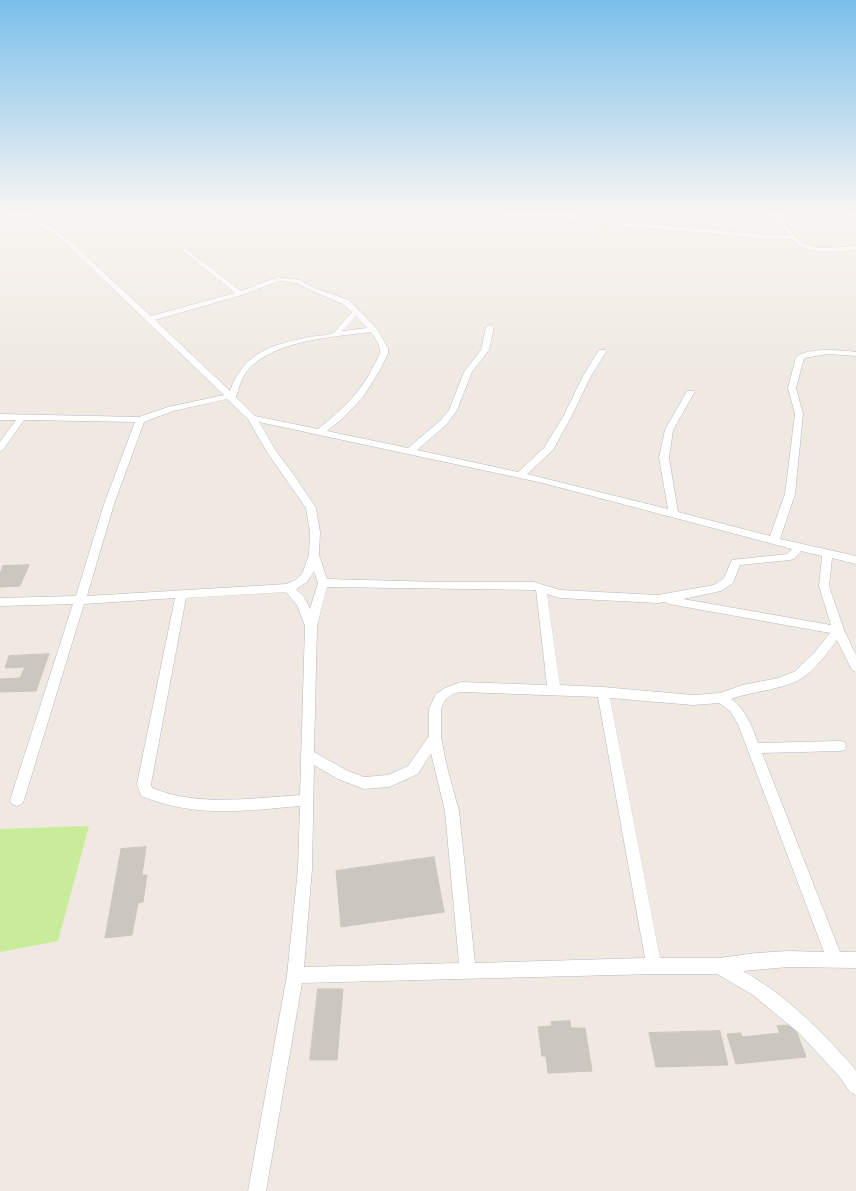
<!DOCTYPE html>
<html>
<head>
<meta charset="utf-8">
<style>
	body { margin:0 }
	canvas { display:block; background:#efe9e1 }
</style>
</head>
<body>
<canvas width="856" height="1191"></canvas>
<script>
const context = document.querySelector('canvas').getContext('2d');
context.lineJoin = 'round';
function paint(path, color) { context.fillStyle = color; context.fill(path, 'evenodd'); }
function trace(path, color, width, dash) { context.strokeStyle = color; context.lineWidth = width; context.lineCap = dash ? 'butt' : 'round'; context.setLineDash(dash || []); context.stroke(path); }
paint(new Path2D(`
	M89 826 58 941 0 952V829Z`), '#c9ec9a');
const building = new Path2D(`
	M29 565 20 586 0 587V574L3 566Z
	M49 654 36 691 0 692V679L20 678 25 667 5 668 9 656Z
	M146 847 142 875H147L143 902 138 903 132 935 105 938 121 849Z
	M434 857 444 912 341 927 336 871Z
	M318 989H343L337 1060H310Z
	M570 1021 571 1028H585L592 1071 548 1073 546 1056H542L538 1027 552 1026 551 1022Z
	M794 1025 806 1057 736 1064 727 1034 741 1033 742 1037 780 1033 777 1026Z
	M720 1031 728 1065 656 1067 649 1033Z`);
paint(building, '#cbc7bf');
trace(building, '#cbc5ba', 1);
const street = new Path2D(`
	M7 212C44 212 76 247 101 270 118 286 135 301 151 316L235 293 183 251V249L185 248 241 291 278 277 300 280 314 288 349 300 377 329 388 348V353L380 370 363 397 343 418 327 431 408 448 441 420 449 410 464 372 481 350 486 327 490 325 494 327 489 350 472 372 457 410 447 424 417 450 518 472 544 448 563 417 583 376 599 350H605L606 352 591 376 571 417 553 450 527 474 668 509 659 458 665 430 687 391H693L694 393 673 430 669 458 678 512 770 536 785 494 795 414 788 388 796 357C808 347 841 350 856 352V356L828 354 804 358 796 388 803 414 795 494 780 539 856 556V564L832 558 829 586 844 630 856 655V672L852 670 837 640C828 652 815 670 802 678 783 690 753 691 731 699 746 710 752 726 758 743L840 741 845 742 846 746 845 750 840 751 762 753 840 952H856V968L788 967 743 971C786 995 818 1028 851 1064L856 1071V1095L850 1092 839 1076 799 1033 753 995 717 974H654L302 983 266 1191H248L287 975 298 869 300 806C243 811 195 818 141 796L137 784 175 598 84 604 24 800 22 804 17 806 12 804 10 800 73 604 0 606V598L76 596 104 504 135 422 24 420 3 450 0 451V442L16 420H0V414L139 417 168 407 224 395 60 238 33 222ZM279 281 296 283 310 290 343 304 352 312C348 316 337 330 333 333 329 335 315 336 309 337 271 345 244 352 230 391L155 320 242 295ZM356 316 367 328 342 331ZM371 332C374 337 380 344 380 351 380 355 377 360 374 365 362 391 341 411 318 429L255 416 236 397C239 388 242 376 249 369 275 340 334 337 371 332ZM227 399 248 419 267 452 306 508 310 532 309 555 302 574 295 580 287 584 87 596 114 504 144 422 173 411ZM259 422 543 483 792 549 787 554 732 560 724 578 714 585 658 595 560 590 534 582H441L327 579 319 555 320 532 316 508 296 478 276 451ZM801 551 822 556 819 586 831 625 683 599 721 591 733 583 740 565 790 560 794 559ZM314 571 318 583 310 609 304 597 296 589 307 582ZM327 587 536 590 547 685 461 682 445 688 436 694 429 709V736L408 766 388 775 364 777 348 771 314 752 317 626ZM286 592 297 605 305 626 300 795C251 798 199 807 152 788L151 784 186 598ZM547 594 560 598 658 603 665 602 669 604 830 633 815 652 794 672 778 678 743 685 720 693 693 695 603 687 560 685ZM461 692 598 697 645 958 475 963 459 811 447 767 441 737V709L445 700 453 694ZM610 698 693 705 719 703 730 711 738 724 824 952 788 951 756 953 719 958H660ZM431 753 445 811 459 963 304 967 312 869 314 765 338 779 364 789 389 787 418 774Z
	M497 212 552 213 593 219 768 235H789L773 215 768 212H776L801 243 820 248 856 246V250C835 251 806 257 792 239H768L593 223 552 217H508Z
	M846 212H853L856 215V220Z`);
trace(street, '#b4b7c1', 1);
paint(street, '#fff');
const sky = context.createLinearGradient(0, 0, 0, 379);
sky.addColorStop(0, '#7abfeb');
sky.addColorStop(0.56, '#f8f5f2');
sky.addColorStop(1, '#f8f5f200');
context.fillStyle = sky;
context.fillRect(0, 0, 856, 379);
</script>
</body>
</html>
